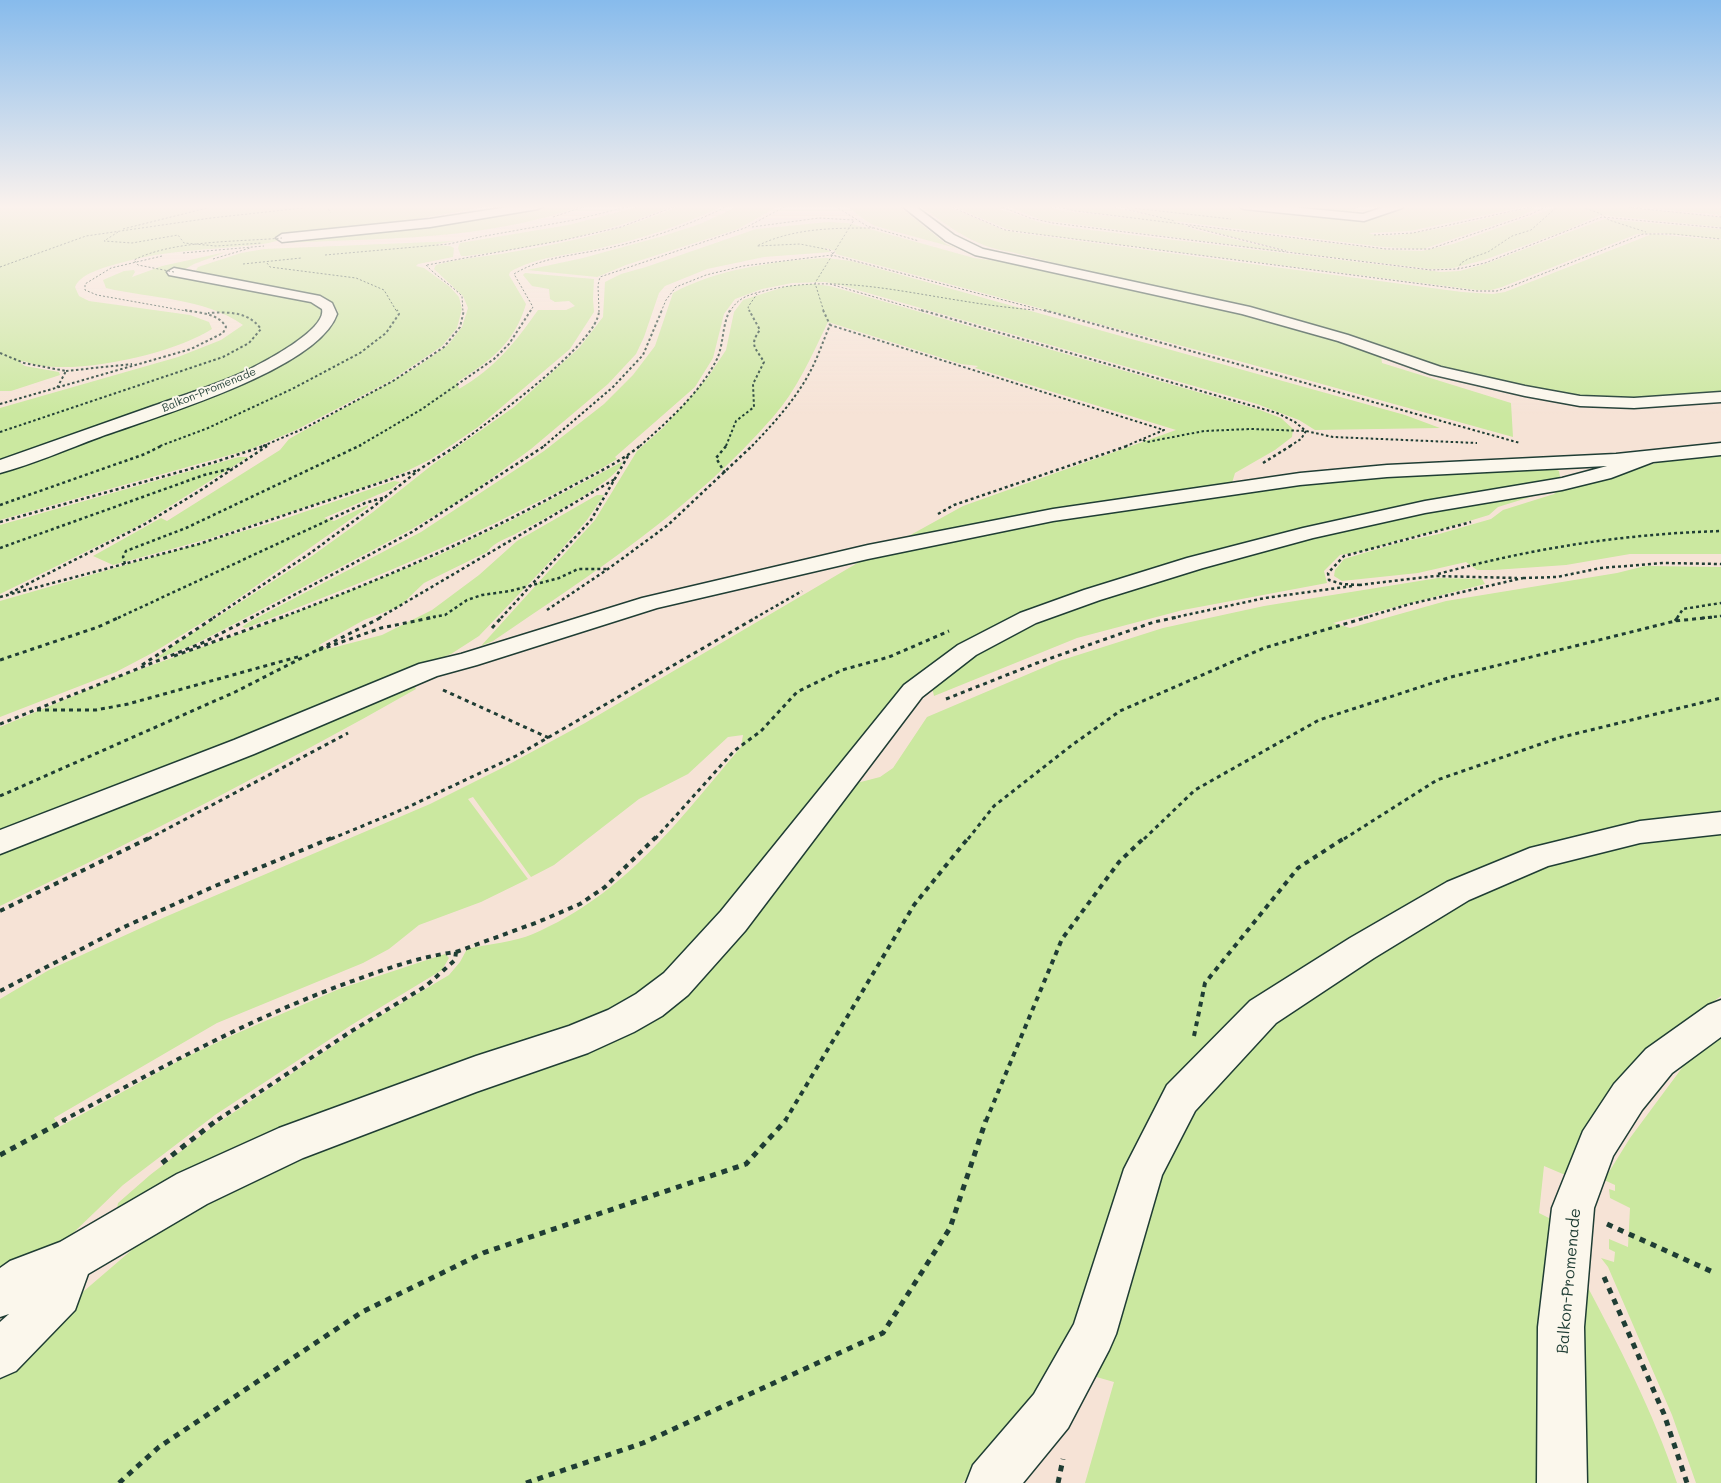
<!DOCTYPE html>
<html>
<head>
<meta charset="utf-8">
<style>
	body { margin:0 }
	canvas { display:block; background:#f6e3d6 }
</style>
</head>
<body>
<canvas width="1721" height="1483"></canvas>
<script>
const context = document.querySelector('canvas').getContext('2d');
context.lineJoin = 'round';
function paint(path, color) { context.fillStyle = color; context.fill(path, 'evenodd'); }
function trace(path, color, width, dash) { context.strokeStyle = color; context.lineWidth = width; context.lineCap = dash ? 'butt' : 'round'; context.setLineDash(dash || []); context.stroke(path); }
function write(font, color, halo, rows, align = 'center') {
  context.font = font + ' Mali,sans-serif'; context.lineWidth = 4; context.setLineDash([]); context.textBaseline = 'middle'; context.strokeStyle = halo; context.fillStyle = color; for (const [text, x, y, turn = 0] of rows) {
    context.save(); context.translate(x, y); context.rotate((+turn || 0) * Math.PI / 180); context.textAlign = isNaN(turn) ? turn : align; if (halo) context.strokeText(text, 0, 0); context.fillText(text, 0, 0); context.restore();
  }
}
paint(new Path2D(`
	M0 206H315L309 208 326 206H488C421 220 353 228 285 239 278 240 271 243 263 244 217 250 170 249 124 262 110 266 81 272 75 287L79 296 89 301 190 315 209 322 212 329C174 354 66 379 24 361L19 362 25 366 59 372 60 375 11 391H0Z
	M544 206H581C486 241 381 238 281 243L288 240Z
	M642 206H672C607 234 536 247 466 256H461L458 248 460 243 568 225Z
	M679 206H723C681 226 641 239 596 249 568 255 535 257 510 272L509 275 526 304C514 344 491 360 457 382L459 389C495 368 515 343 538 310H566L575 306 569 301 555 302 550 299 549 289 532 286 523 275 525 273 594 279 593 299 594 312 570 349 478 427 431 459 403 473 348 493 208 539 113 565 93 556 161 518 167 521 280 450 289 439 417 367 448 345 462 327 468 308 463 296 434 269 436 265C457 259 479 257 501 254 561 244 623 231 679 206Z
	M738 206H779L738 229 626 265 597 277 527 270 583 258 663 236 700 224Z
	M847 206H899L946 244 956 248 875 226 866 221Z
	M920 206H947L1003 230 1019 233 1462 292 1493 294 1505 292 1652 234 1721 240V394L1631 400 1553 392 1510 384 1443 367 1381 346 1238 304 1139 284 1011 252C972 246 952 228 920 206Z
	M952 206H998L1003 208 1000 209 1042 223 1066 227 1441 272 1460 271 1488 263 1604 219 1721 229V239L1659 233 1637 234 1502 287 1491 290H1477L1028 233 1007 229Z
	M1006 206H1046L1063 211 1145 220 1071 210 1055 206 1112 207 1169 220 1117 206H1232L1358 220H1369L1402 206H1528L1410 231 1368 233C1394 244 1497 215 1529 208L1535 209 1521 216 1423 249 1383 247 1174 221 1196 230 1287 252 1042 220Z
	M1251 206H1360L1350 211 1351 215Z
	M1559 206H1615L1718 217H1721V227L1600 215 1562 232 1484 260 1453 268 1431 269 1297 253 1189 226 1387 250 1422 251 1453 244Z
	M1623 206H1721V215Z
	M828 222 848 223 974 258 1018 264 1077 279 1241 312 1335 338 1381 355 1382 363 1511 403 1513 437 1246 363 836 254 835 251 823 247 831 252 764 257 707 269 665 286 659 293 644 337 636 354 608 384 531 449 467 496 410 530 230 626 193 645 154 660 173 646 312 556 373 512 432 465 514 407 579 348 603 317 605 282 621 274 646 267 756 229Z
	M455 241 434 245 450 246 454 248 453 257 418 264 416 266 424 268 450 287 459 297 462 309 457 328 442 346 390 381 296 430 251 449 0 520V471L175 407 315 340 334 323 338 311 331 303 195 272 198 267 241 253 264 249Z
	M226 252 194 264 182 271 301 297 324 309 325 318 303 341 239 377 0 462V408L178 357 221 340 243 325C203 297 152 299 106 288L103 280 124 271 134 270 135 272 132 277 162 266Z
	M826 258 851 261 1405 415 1440 428 1315 430 1299 420 1257 404 840 285 825 282 792 283 762 289 735 299 724 314 713 358 695 387 615 457 617 459C590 476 562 490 533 504 441 552 343 590 246 628L242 627 249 622 421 532 544 451 604 404 633 375 655 346 673 293C714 270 778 260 826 258Z
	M813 284 830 286 1260 410 1281 418 1293 429 1292 437 1275 450 1235 473 1232 483 896 543 963 506 1176 430 975 368 978 366 961 364 828 322C812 355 797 390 773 417 694 508 592 574 493 641L481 646 595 520 637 451 664 427 708 377 726 350 734 312 743 300 787 286Z
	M1721 455V554H1630L1566 565 1494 570H1477L1466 562 1418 573 1342 581 1334 576 1335 570 1344 559 1401 542 1439 534 1491 519 1503 510 1554 494 1558 490 1671 459Z
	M239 457H248L140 525 0 594V525Z
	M622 462C620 480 538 522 519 532 507 539 495 541 487 552L424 583 400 606 364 620 319 645 328 649 382 635 432 610 479 575 517 541 597 495H604L587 520 559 552 479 636 451 654 0 833V727L116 678 267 624 439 555 512 520Z
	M1552 467 1559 471 1560 477 1557 482 1303 529 962 648 670 976 619 1013 116 1214 118 1203 150 1175 215 1125 360 1028 449 975 460 962 467 949C487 944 515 942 533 934 626 894 678 821 741 747L743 735 728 737 688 774 639 799 554 865 531 877 473 797 468 799 528 879 481 902 419 925 389 949 363 963 217 1023 54 1118 59 1127 184 1058 233 1035 339 989 445 954 449 958 442 970 353 1024 215 1115 123 1185 70 1236 37 1255 0 1283V999L49 970 165 917 430 804 504 767 585 723 871 555 1058 519 1339 480Z
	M394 481 400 482 391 489 324 518 334 521 368 505V507L216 614 154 652 116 672 0 717V601L275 522Z
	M1553 490 1498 507 1489 515 1436 531 1396 541 1368 550 1340 555 1324 571 1327 583 1183 610 1077 638 934 696 931 683 978 652 1075 606 1268 546 1325 533Z
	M1645 566 1721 567V816L1536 852 1211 1048 1084 1325 995 1454 962 1483H0V1366L77 1297 190 1200 247 1173 607 1043 853 784 880 777 893 768 927 717 1059 661 1163 628 1264 606 1438 578 1482 579 1485 584 1333 623 1350 628 1446 601 1617 573Z
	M424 681 415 687 416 689C280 766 141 838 0 906V846Z
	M1721 829V996L1640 1055 1570 1177 1544 1166 1539 1213 1561 1224 1544 1483H1085L1114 1382 1093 1376 1153 1198 1182 1120 1277 1020 1373 955 1469 900 1550 860 1646 840Z
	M1721 1027V1483H1696L1672 1415 1608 1267 1601 1258 1614 1262 1615 1252 1609 1249V1239L1628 1247 1630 1208 1610 1198 1609 1189 1615 1191V1185L1604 1180 1630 1138 1696 1049Z
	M1584 1280C1620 1348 1652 1409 1677 1483H1578Z`), '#cbe8a0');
const minor = new Path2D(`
	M515 206H544L538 209 430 227 282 242 276 238 282 234 430 219Z
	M902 206H915L954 235 983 249 1250 307 1348 335 1441 367 1525 386 1580 396 1634 398 1721 392V402L1634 408 1580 406 1525 396 1430 374 1338 341 1242 314 975 255 946 241Z
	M1238 206H1280L1363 214 1387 206H1404L1402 208 1364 221 1244 209Z
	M174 268 320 296 332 303 337 314C318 370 154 417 100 437 67 449 34 464 0 473V460C51 442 102 424 153 406 184 395 216 385 246 371 262 363 327 330 322 309L311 302 169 275 167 272Z
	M1721 443V455L1653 462 1611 478 1562 490 1425 513 1313 538 1203 568 1100 600 1036 623 976 655 922 697 745 931 688 995 662 1016 634 1032 588 1053 476 1092 303 1158 207 1204 88 1274 75 1310 16 1371 0 1378V1322L9 1314 0 1317V1268L10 1261 60 1242 177 1174 279 1128 476 1056 569 1026 608 1010 636 994 664 973 721 911 904 685 958 645 1020 613 1084 590 1187 558 1303 528 1425 501 1562 478 1607 466 1387 477 1300 485 1053 521 868 559 657 608 477 665 437 676 254 754 0 854V830L234 740 419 664 461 654 642 598 868 545 1053 509 1300 473 1387 465 1616 454Z
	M1721 812V834L1640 843 1548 866 1469 900 1374 958 1276 1023 1195 1111 1162 1175 1116 1334 1109 1350 1068 1428 1023 1483H966L973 1465 1034 1394 1074 1324 1124 1169 1167 1085 1250 1001 1350 938 1447 882 1530 848 1640 821Z
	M1721 1000V1037L1672 1073 1642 1110 1613 1156 1594 1208 1584 1327 1587 1483H1537L1538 1327 1552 1208 1583 1131 1614 1084 1646 1049 1708 1005Z`);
trace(minor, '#1f3d34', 3);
trace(new Path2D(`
	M326 206 331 213
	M835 206 867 226 919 241
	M949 206 1005 230 1476 291H1497L1512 286 1643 234H1673L1721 239
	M989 206 1004 208
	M999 206 1030 218 1053 223 1431 270 1458 269 1485 263 1602 217 1721 228
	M1051 206 1076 211 1386 249H1430L1531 214 1548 206
	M1115 206 1231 219
	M1578 206 1599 213 1609 220 1646 232
	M1616 206 1721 217
	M1125 209 1175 221
	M553 217 586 206
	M1188 226 1286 251
	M752 227 819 218 854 220 815 283 824 312
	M123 229 215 206
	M118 232 104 241 132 243 178 235 184 243 216 246 262 243
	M1374 235 1413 233 1535 206
	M485 236 574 220 631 206
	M183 253 264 246
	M833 254 830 250 800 244 757 246C793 228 833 228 873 228
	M325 255 449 244 484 236
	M162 256 111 268 85 284V290L97 295 192 312
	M213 259 250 248
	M267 263 270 267 356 278 384 290 397 312
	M243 264 301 258
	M426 265C437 277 451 285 462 296L463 312
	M427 265 564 240 621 227 676 206
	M0 267 86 236 211 218 321 206
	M1458 269 1461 263 1468 259 1488 252 1512 236 1531 230 1558 206
	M830 284 926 312
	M530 312 533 307 514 274C543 256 580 255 613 247 653 238 691 224 728 206
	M599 312 598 285 600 277 745 228 786 206
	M661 312 666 300 676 287 706 275 743 266 832 255 1049 312
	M730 312C738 296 752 294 768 290 833 275 898 291 963 301 987 305 1011 308 1035 310
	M750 312 748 307 757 294`), '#1f3d34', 1, [2, 2]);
trace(new Path2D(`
	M823 310 830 325
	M921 310 1277 413 1295 422 1306 431 1301 439 1290 446
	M1044 310 1520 443
	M0 353 24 363 66 371 57 388
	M66 371 132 364
	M0 404 191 349 223 333 226 327C218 313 200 313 185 310
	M0 432 223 357 249 343 261 329C248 311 228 312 208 313
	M1143 440 1147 442 1204 431 1251 429 1306 431 1333 437 1477 443
	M160 446 208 428 292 389 360 353 386 333 399 314 397 310
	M263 446 305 428 393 381 444 347 460 327 464 310
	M359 446 422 409 494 359 509 344 531 310
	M456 446C484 425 600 343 599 310
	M544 446 613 387 643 355 662 310
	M640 446C668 421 700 393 717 359 724 343 722 325 730 310
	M726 446 736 421 754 407 753 384 764 362C755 347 749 345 760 330L749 310
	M752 446C774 423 795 400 810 372 818 357 823 341 830 325L1164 430 1126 446`), '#1f3d34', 2, [2.5, 2.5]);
trace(new Path2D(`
	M1263 463 1292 445
	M725 473 716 458 727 445
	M0 505 145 454 163 445
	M938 514 954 505 1130 445
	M0 522 215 462 267 445
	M0 548 204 475 233 468
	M125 564 123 557 126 551 186 528 361 445
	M1438 574C1533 548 1623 534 1721 531
	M1523 578 1557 577 1601 568 1663 563 1721 564
	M1359 585 1435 576 1517 578
	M1360 585 1342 584 1329 580 1328 573 1344 556 1471 522
	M10 593 145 524 198 492 267 446
	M0 597 199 544 418 470
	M547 610 608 569 668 525 753 445
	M118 618 365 503 386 497
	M213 618 309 554 373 507 420 469 458 445
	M251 618 412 532 546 445
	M280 618C377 581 472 541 563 491 590 476 618 464 641 445
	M379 618 615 479
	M427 618 445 615 467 600 482 595 510 591 559 578 578 569H608
	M501 618 591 520 628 456
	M755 618 802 591
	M1172 618 1265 598 1352 586
	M1364 618 1410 604 1523 578
	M1677 618 1683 609 1721 603
	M1702 618 1721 616`), '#1f3d34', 2.5, [3, 3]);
trace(new Path2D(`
	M1675 621 1678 617
	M492 628 502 617
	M319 650 381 628 435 617
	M174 656 283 617
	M0 660 98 627 120 617
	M142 665 215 617
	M443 690 549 738
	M946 699 1037 663 1154 622 1178 617
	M37 710H96L128 704 301 656
	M0 724 202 643 253 617
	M0 796 235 692 382 617
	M148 839 348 733
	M331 839 406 808 516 756 757 617
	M655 839 734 751 761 731 797 692 842 670 889 657 949 631
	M968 839 994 806 1072 745 1120 711 1264 648 1368 617
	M1144 839 1195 790 1319 720 1451 677 1675 621 1714 617
	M1344 839 1437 780 1558 738 1721 698`), '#1f3d34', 3, [4, 4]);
trace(new Path2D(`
	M0 911 151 837
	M456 952 538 922 580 904 605 887 656 837
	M0 991 124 927 215 886 334 837
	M1194 1036 1205 983 1298 868 1346 837
	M62 1121C153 1072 243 1022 339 986 377 972 416 957 456 952L455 960 426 986 350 1032 216 1121
	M785 1121 914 905 969 837
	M986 1121 1062 939 1119 862 1145 837`), '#1f3d34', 4, [5, 5]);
trace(new Path2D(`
	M0 1155 65 1120
	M162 1163 217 1120
	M1607 1224 1715 1273
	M1604 1277 1664 1414 1687 1483
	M119 1483 159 1447 362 1312 483 1253 746 1164 786 1120
	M526 1483 643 1443 883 1333 950 1228 986 1120
	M1058 1483 1063 1459`), '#1f3d34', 5, [6, 6]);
paint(minor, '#fbf7ec');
trace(new Path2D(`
	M174 272 138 265 134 260C173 240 238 242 282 238`), '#1f3d34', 1, [2, 2]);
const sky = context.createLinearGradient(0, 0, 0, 414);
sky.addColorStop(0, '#87bbec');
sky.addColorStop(0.5, '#fbf2ed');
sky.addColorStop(1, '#fbf2ed00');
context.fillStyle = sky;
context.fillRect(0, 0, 1721, 414);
write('11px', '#1f3d34', '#fbf7ec', [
	["Balkon-Promenade",209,390,-22]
]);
write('16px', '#1f3d34', '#fbf7ec', [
	["Balkon-Promenade",1569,1281,-85]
]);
</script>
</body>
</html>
